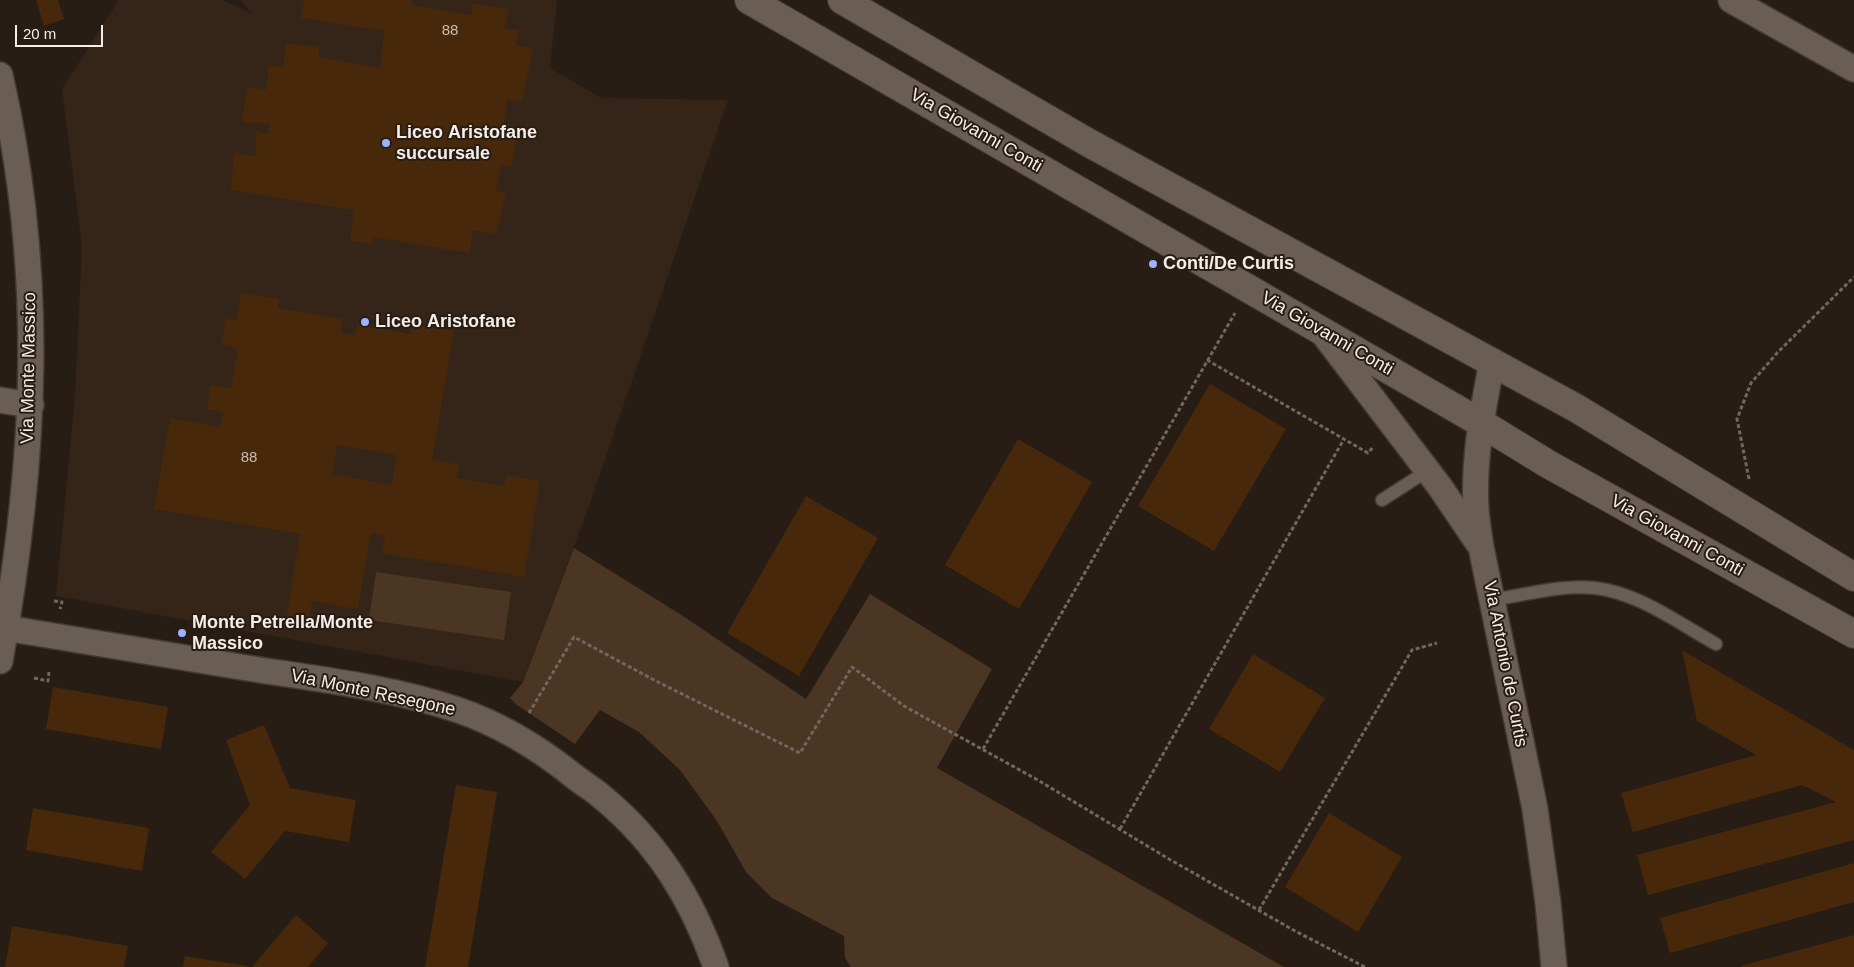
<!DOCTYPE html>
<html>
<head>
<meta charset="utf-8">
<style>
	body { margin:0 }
	#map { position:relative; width:1854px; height:967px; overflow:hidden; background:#281d14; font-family:Helvetica,sans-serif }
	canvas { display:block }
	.scale { position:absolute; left:15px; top:25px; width:88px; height:22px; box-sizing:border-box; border:2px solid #f5ede7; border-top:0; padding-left:6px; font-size:15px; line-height:18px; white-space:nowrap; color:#f5ede7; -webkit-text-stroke:4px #281d14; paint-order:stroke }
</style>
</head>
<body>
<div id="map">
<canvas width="1854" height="967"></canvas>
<div class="scale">20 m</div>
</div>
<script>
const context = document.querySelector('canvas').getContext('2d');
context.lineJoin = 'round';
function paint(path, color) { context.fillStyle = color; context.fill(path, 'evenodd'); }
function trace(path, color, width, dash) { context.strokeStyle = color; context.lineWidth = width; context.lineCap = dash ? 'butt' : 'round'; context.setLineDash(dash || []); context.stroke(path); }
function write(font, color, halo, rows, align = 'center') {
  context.font = font + ' Helvetica,sans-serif'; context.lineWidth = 4; context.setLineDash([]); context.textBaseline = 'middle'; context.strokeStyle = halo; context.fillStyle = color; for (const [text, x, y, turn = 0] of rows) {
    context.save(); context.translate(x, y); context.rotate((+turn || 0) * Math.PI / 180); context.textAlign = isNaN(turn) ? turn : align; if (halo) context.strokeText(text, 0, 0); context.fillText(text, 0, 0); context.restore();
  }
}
paint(new Path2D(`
	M119 0H222L251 13 241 0H557L550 68 601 98 728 100 588 509 523 682 56 596 75 397 82 246 62 89Z`), '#352518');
paint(new Path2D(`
	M574 548 683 616 806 699 870 594 992 669 937 768 1284 967H851L845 958 844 936 772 898 746 872 717 821 680 770 639 732 600 710 575 744 517 705 510 698 523 682Z
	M376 572 511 592 504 640 369 620Z`), '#4b3523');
paint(new Path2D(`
	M36 0H58L64 19 44 26Z
	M304 0H412L411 5 471 15 473 3 508 9 505 28 519 30 516 45 533 48 522 102 507 99 504 124 519 126 511 168 501 164 496 191 506 193 496 235 473 230 469 253 375 237 372 244 350 241 354 210 231 190 234 153 256 156V131L268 134 270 124 242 122 247 87 266 90 269 65 283 68 286 43 319 47V57L380 68 384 31 301 18Z
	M241 293 279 299 278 308 343 319 341 333 355 335 357 325 411 334 413 324 454 331 432 460 459 464 457 478 504 486 506 475 540 481 524 577 382 553 385 536 371 533 358 609 312 601 308 624 286 620 300 534 154 509 170 418 220 427 223 412 207 409 210 385 231 388 238 348 221 345 226 318 236 320ZM337 445 397 455 392 485 332 474Z
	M1210 384 1286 429 1214 551 1138 506Z
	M1018 439 1092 482 1019 609 945 565Z
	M806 496 878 538 799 676 727 633Z
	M1682 650 1854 750V840L1648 895 1637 855 1836 802 1802 785 1633 832 1621 793 1756 755 1697 721Z
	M1253 654 1325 698 1280 772 1209 729Z
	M53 687 168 707 161 749 46 729Z
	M264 725 290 788 356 800 349 842 285 831 245 879 211 852 250 805 226 740Z
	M456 785 497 792 468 967H425Z
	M33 808 149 828 142 871 26 850Z
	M1329 813 1402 857 1358 932 1285 887Z
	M1854 863V902L1670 953 1660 918Z
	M296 915 328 943 308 967H252Z
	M12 926 128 946 124 967H5Z
	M1854 935V967H1741V966Z
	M185 956 247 966V967H183Z`), '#47280b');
const lane = new Path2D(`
	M1382 500 1427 471
	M1492 600C1524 595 1563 584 1595 588 1639 593 1678 623 1716 644`);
const street = new Path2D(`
	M1731 0 1854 69
	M0 75C46 276 36 460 0 661
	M1322 332 1440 487 1478 543
	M1492 361C1483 410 1473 459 1476 509 1477 522 1479 534 1481 547L1535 809 1548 903 1554 967
	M0 400 31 405
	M0 627C82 640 164 654 247 668 317 679 390 687 458 710 502 725 539 748 575 777 584 784 594 790 602 797 658 843 692 899 716 967`);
const secondary = new Path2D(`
	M749 0 1481 423 1548 464 1854 634
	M842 0 1089 143 1576 408 1854 577`);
trace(lane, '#423a34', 15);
trace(street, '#423a34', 28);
trace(secondary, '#423a34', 30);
trace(new Path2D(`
	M1207 360 1368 453 1374 446
	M1749 479 1737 419 1751 383 1778 352 1854 277
	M54 601 62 602 60 609
	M34 678 48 681 49 672
	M529 713 574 637 654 680 800 753 852 667 904 706 1036 779 1169 859 1295 931 1365 967
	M983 749 1235 313
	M1120 829 1344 439
	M1259 910 1412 650 1437 643`), '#71675f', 3, [4, 2.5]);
trace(lane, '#6a5d53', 12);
trace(street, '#6a5d53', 25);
trace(secondary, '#6a5d53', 28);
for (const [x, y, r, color] of [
	[386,143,5,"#9bb4fd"],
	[1153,264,5,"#9bb4fd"],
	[365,322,5,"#9bb4fd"],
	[182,633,5,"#9bb4fd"]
]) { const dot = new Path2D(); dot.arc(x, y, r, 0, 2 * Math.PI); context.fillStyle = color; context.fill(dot); trace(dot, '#281d14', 2); }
write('15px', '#cabcb0', null, [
	["88",450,31],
	["88",249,458]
]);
write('18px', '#f5ede7', '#281d14', [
	["Via Giovanni Conti",976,131,30],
	["Via Giovanni Conti",1327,334,30],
	["Via Monte Massico",29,368,-89],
	["Via Giovanni Conti",1677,536,29],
	["Via Antonio de Curtis",1505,664,79],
	["Via Monte Resegone",373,693,12]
]);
write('bold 18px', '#f5ede7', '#281d14', [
	["Liceo Aristofane",396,133],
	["succursale",396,154],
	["Conti/De Curtis",1163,264],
	["Liceo Aristofane",375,322],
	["Monte Petrella/Monte",192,623],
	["Massico",192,644]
], 'left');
</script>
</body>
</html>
